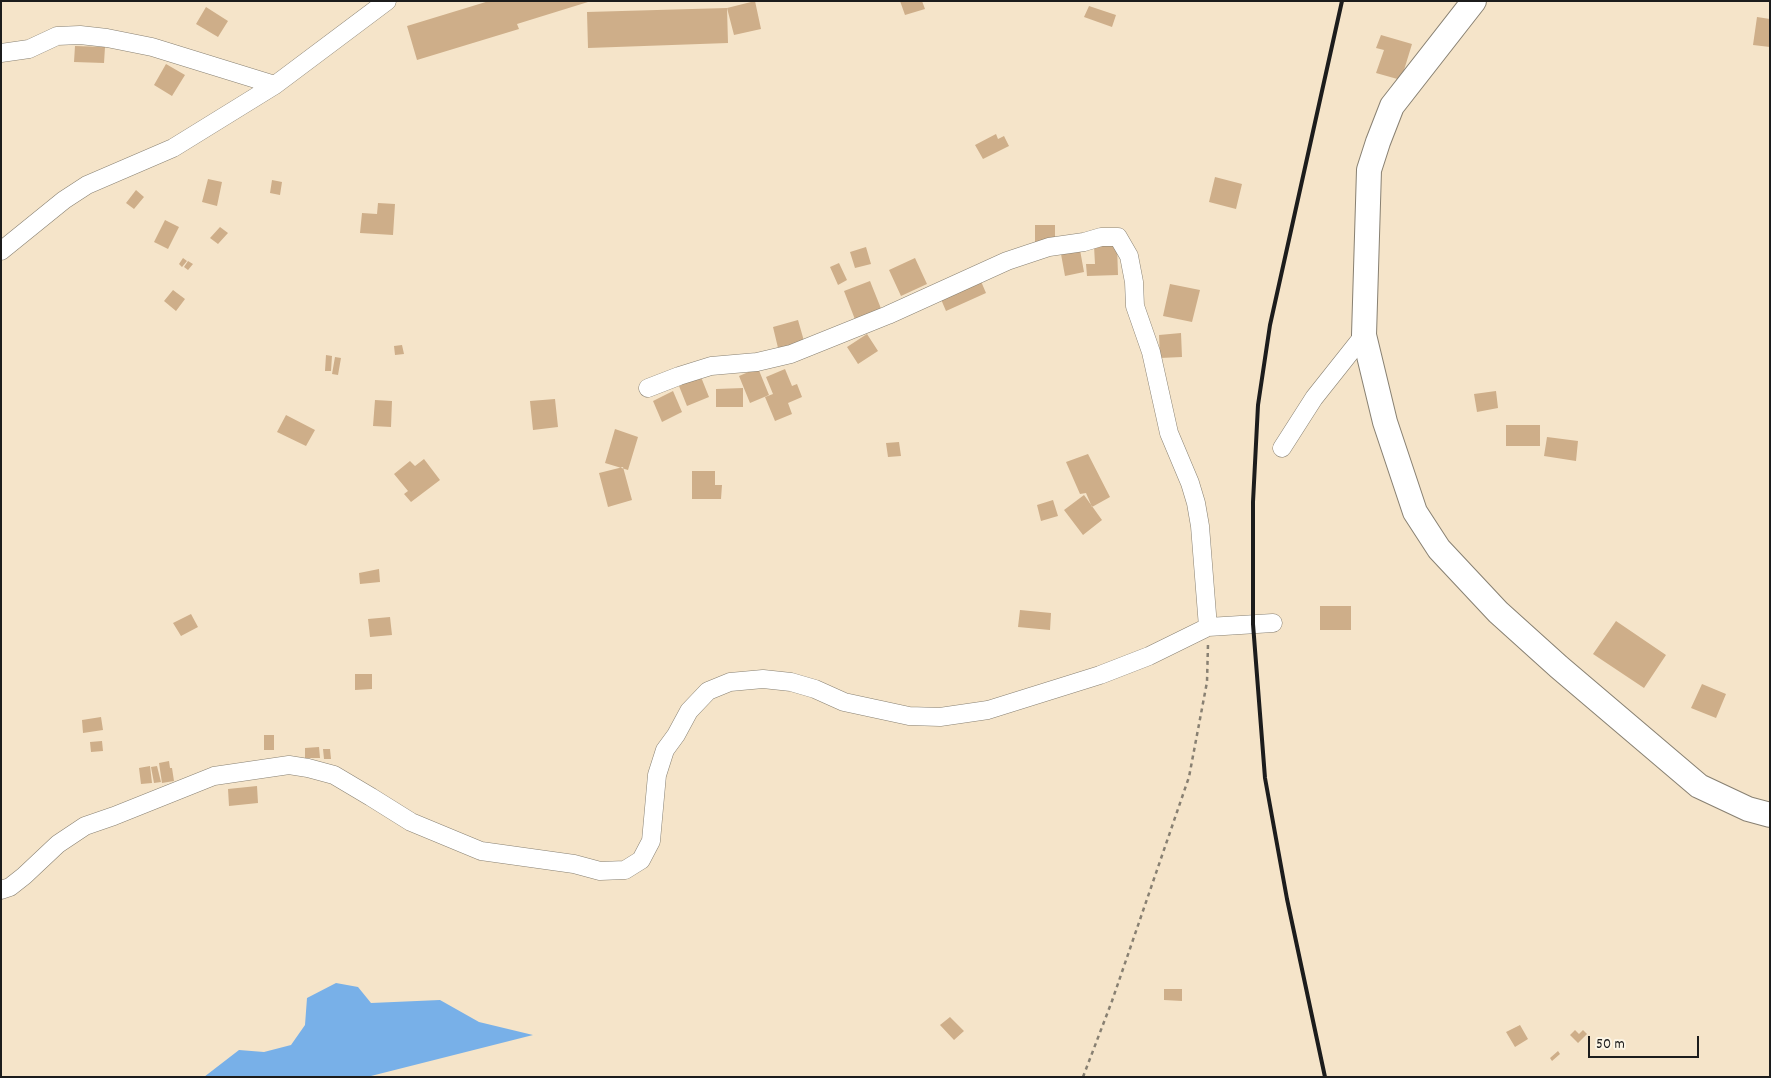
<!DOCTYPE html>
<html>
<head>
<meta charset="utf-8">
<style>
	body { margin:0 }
	#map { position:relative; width:1771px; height:1078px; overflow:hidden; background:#f5e4c9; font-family:Dekko,sans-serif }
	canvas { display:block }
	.frame { position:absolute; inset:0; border:2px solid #1c1c1c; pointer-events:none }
	.scale { position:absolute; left:1588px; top:1036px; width:111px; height:22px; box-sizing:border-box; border:2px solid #1c1c1c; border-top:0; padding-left:6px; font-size:15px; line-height:18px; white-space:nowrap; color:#1c1c1c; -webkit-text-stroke:4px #fcf5e5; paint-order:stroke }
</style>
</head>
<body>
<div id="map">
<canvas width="1771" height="1078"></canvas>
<div class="frame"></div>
<div class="scale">50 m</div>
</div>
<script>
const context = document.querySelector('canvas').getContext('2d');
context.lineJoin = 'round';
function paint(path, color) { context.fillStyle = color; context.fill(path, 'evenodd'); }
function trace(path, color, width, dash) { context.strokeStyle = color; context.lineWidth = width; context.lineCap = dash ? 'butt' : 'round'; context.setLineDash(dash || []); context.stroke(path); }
paint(new Path2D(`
	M336 983 358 987 371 1003 440 1000 479 1022 533 1035 367 1077H204L239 1050 264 1052 291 1045 305 1025 307 998Z`), '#78b0e8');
paint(new Path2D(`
	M489 1H588V2L517 24 519 29 417 60 407 26Z
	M755 1 761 29 734 35 727 8 728 43 588 48 587 12 727 8Z
	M900 1H922L925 9 905 15Z
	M1089 6 1116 15 1112 27 1084 17Z
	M206 7 228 21 218 37 196 24Z
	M1757 17 1770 19V47L1753 45Z
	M1381 35 1412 44 1401 80 1376 73 1384 50 1376 48Z
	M75 46 105 47 104 63 74 62Z
	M166 64 185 75 172 96 154 85Z
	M996 134 998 139 1004 136 1009 146 983 159 975 145Z
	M1215 177 1242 184 1236 209 1209 202Z
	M208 179 222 182 217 206 202 202Z
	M272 180 282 182 280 195 270 193Z
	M136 190 144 197 134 209 126 203Z
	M378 203 395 204 393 235 360 233 362 213 377 214Z
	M165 220 179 227 168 249 154 242Z
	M1035 225H1055V241L1035 242Z
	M220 227 228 233 218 244 210 238Z
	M1117 245 1118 275 1087 276 1086 264H1095L1094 246Z
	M866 247 871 264 855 268 850 252Z
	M1080 250 1084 272 1065 276 1061 254Z
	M183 258 187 261 182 267 179 264Z
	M915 258 927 284 901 296 889 270Z
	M188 261 193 264 188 270 184 267Z
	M839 263 847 280 838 285 830 267Z
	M980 279 986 293 946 311 940 297Z
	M870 281 882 311 856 322 844 291Z
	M1170 284 1200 290 1192 322 1163 316Z
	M173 290 185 299 176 311 164 301Z
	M798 320 804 341 779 352 773 327Z
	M1181 333 1182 357 1160 358 1159 335Z
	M867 334 878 351 858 364 847 347Z
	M402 345 404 354 395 355 394 346Z
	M326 355 332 356 331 371H325Z
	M335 357 341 358 338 375 332 374Z
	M758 368 769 395 750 403 739 376Z
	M785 369 792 386 797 384 802 397 788 403 792 414 775 421 765 397 773 394 766 377Z
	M701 377 709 397 687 406 679 386Z
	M743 388V407H716V389Z
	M673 391 682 412 662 422 653 401Z
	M1496 391 1498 408 1477 412 1474 394Z
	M555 399 558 427 533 430 530 401Z
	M375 400 392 401 391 427 373 426Z
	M286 415 315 430 306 446 277 432Z
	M1506 425H1540V446H1506Z
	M615 429 638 437 628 470 605 463Z
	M1547 437 1578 441 1576 461 1544 456Z
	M899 442 901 456 888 457 886 443Z
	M1088 454 1110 497 1092 507 1086 493 1080 494 1066 462Z
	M424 459 440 480 411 502 404 494 408 491 394 474 410 461 415 466Z
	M623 467 632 500 608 507 599 473Z
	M692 471H715V485H722L721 499H692Z
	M1084 495 1102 520 1083 535 1064 510Z
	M1053 500 1058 516 1041 521 1037 505Z
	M379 569 380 582 360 584 359 573Z
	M1320 606H1351V630H1320Z
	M1020 610 1051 613 1050 630 1018 627Z
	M191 614 198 627 181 636 173 623Z
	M390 617 392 635 370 637 368 619Z
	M1616 621 1666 655 1644 688 1593 654Z
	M355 674H372V689L355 690Z
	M1702 684 1726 694 1716 718 1691 708Z
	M101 717 103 730 83 733 82 720Z
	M264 735H274V750H264Z
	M102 741 103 751 91 752 90 742Z
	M319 747 320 758H305V748Z
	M323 749H330L331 759H324Z
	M169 761 170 768H172L174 781 162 783 159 763Z
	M150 766 152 783 141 784 139 768Z
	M157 766 161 782 154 783 151 767Z
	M257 786 258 803 229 806 228 789Z
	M1164 989H1182V1001L1164 1000Z
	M950 1017 964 1031 954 1040 940 1025Z
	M1520 1025 1528 1039 1515 1047 1506 1032Z
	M1575 1030 1579 1034 1583 1030 1587 1034 1578 1043 1570 1035Z
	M1558 1051 1560 1054 1552 1061 1550 1058Z`), '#ceae89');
const street = new Path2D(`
	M1 53 29 49 57 36 80 35 107 38 152 47 275 85
	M1 251 64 200 87 185 173 148 275 85 387 1
	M648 388 679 376 711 366 757 362 791 354 888 315 1007 261 1049 247 1084 242 1101 237H1118L1129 256 1134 282 1135 306 1151 352 1169 433 1190 483 1196 503 1200 526 1208 627
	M1282 448 1314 398 1364 335
	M1 890 10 887 24 876 58 844 85 826 114 816 214 776 289 765 308 768 334 775 371 797 411 822 481 851 574 864 600 871 625 870 641 860 651 841 657 775 665 750 676 735 689 711 708 691 730 682 763 679 791 682 815 689 844 702 909 716 940 717 988 710 1100 675 1149 656 1208 627 1273 623`);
const secondary = new Path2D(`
	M1474 1 1392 106 1378 142 1369 170 1364 335 1385 422 1415 512 1439 549 1498 612 1559 667 1699 786 1748 809 1770 815`);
trace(street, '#888072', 19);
trace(secondary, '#888072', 26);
trace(new Path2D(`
	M1083 1077 1112 1001 1189 777 1207 682 1208 644`), '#888072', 2.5, [4, 4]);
trace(street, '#fff', 18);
trace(secondary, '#fff', 24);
trace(new Path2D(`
	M1325 1077 1287 899 1265 778 1253 624V502L1258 405 1270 325 1342 1`), '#1c1c1c', 4);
</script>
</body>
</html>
